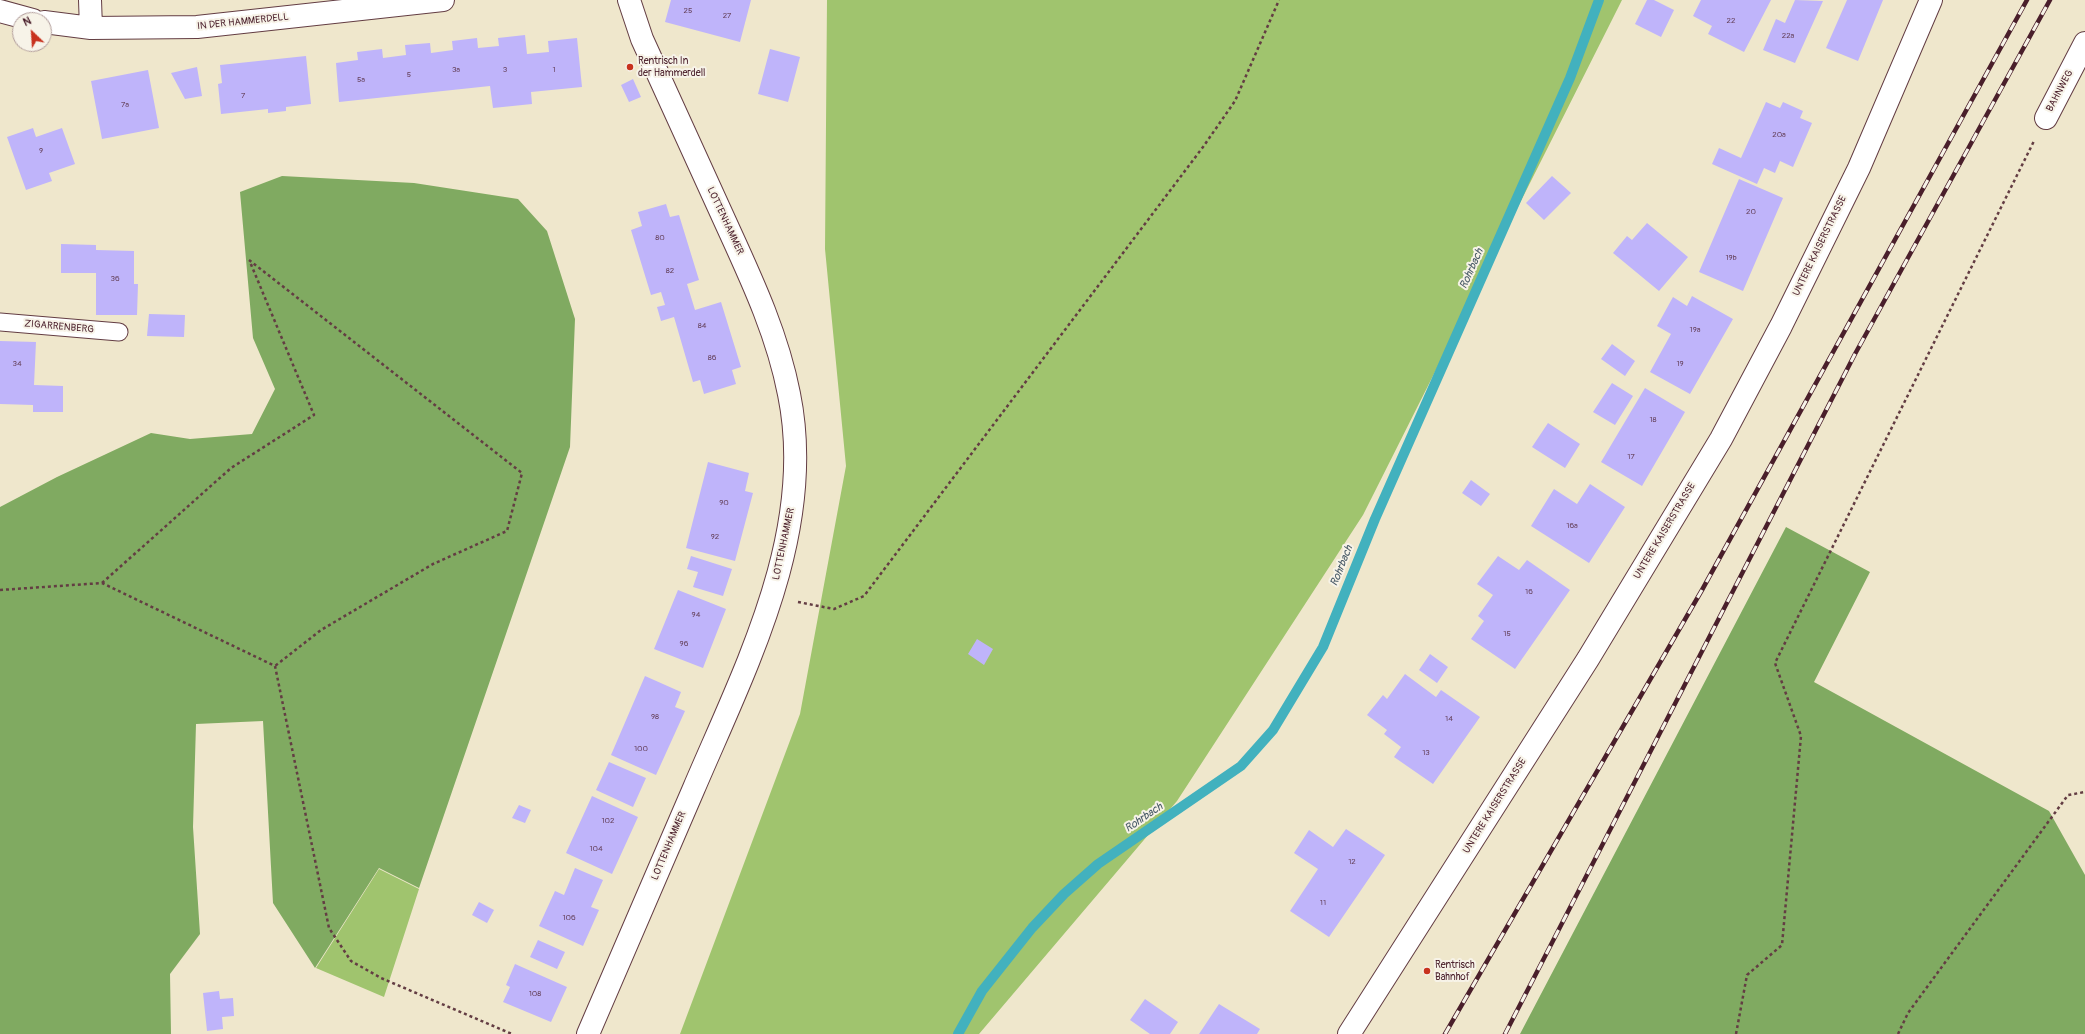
<!DOCTYPE html>
<html>
<head>
<meta charset="utf-8">
<style>
	body { margin:0 }
	#map { position:relative; width:2085px; height:1034px; overflow:hidden; background:#efe7cc; font-family:Pangolin,sans-serif }
	canvas { display:block }
	.north { position:absolute; left:12px; top:12px; width:40px; height:40px; box-sizing:border-box; background:#f7f3e8; border:1px solid #b29e9c; border-radius:50%; rotate:335deg; font-size:11px; font-weight:700; line-height:16px; text-align:center; color:#4a1f2b }
	.north::after { content:''; display:block; margin:auto; width:14px; height:18px; background:#c8321e; clip-path:polygon(50% 0,100% 100%,50% 72%,0 100%) }
</style>
</head>
<body>
<div id="map">
<canvas width="2085" height="1034"></canvas>
<div class="north">N</div>
</div>
<script>
const context = document.querySelector('canvas').getContext('2d');
context.lineJoin = 'round';
function paint(path, color) { context.fillStyle = color; context.fill(path, 'evenodd'); }
function trace(path, color, width, dash) { context.strokeStyle = color; context.lineWidth = width; context.lineCap = dash ? 'butt' : 'round'; context.setLineDash(dash || []); context.stroke(path); }
function write(font, color, halo, rows, align = 'center') {
  context.font = font + ' Pangolin,sans-serif'; context.lineWidth = 4; context.setLineDash([]); context.textBaseline = 'middle'; context.strokeStyle = halo; context.fillStyle = color; for (const [text, x, y, turn = 0] of rows) {
    context.save(); context.translate(x, y); context.rotate((+turn || 0) * Math.PI / 180); context.textAlign = isNaN(turn) ? turn : align; if (halo) context.strokeText(text, 0, 0); context.fillText(text, 0, 0); context.restore();
  }
}
paint(new Path2D(`
	M827 0H1622L1363 515 1177 801 979 1034H680L800 714 846 466 825 249Z
	M379 869 419 889 384 997 316 968Z`), '#a0c46e');
paint(new Path2D(`
	M282 176 414 183 518 199 547 231 575 319 570 447 419 888 379 868 315 968 273 903 263 721 196 724 193 827 200 934 170 974 171 1034H0V507L57 477 151 433 190 439 252 434 275 389 253 338 240 192Z
	M1786 527 1870 572 1814 682 2049 811 2085 875V1034H1520Z`), '#80aa61');
trace(new Path2D(`
	M958 1034 982 991 1032 928 1064 894 1098 864 1241 766 1273 730 1323 647 1375 519 1570 78 1599 0`), '#42b1be', 10);
paint(new Path2D(`
	M671 0H751L740 42 665 22Z
	M1647 0H1654L1674 10 1661 37 1635 24Z
	M1701 0H1771L1744 52 1708 34 1712 26 1693 16Z
	M1795 0 1823 1 1795 63 1763 50 1776 19 1785 23Z
	M1847 0H1883L1858 61 1826 48Z
	M525 35 527 54 549 52 548 41 577 38 582 87 531 92 532 104 493 108 490 86 339 102 336 63 358 60 357 52 382 49 383 58 406 55 405 45 430 43 431 53 453 50 452 41 477 38 478 48 499 46 498 38Z
	M770 49 800 57 788 102 758 94Z
	M306 56 311 104 286 107V111L268 113V109L221 114 218 84 222 83 220 65Z
	M197 67 202 96 185 99 171 73Z
	M148 70 159 128 102 139 91 81Z
	M633 79 641 97 629 102 621 85Z
	M1766 102 1780 108 1783 102 1803 111 1800 118 1812 123 1793 167 1780 161 1775 173 1764 168 1757 184 1712 164 1719 148 1741 158Z
	M33 128 36 137 62 128 75 164 49 173 52 181 26 190 7 137Z
	M1552 176 1571 193 1544 220 1526 203Z
	M1739 179 1783 198 1743 291 1699 272Z
	M666 204 670 217 679 215 699 280 687 284 695 310 721 302 741 367 732 370 736 384 704 394 700 380 693 382 674 317 661 321 657 307 665 305 661 292 651 295 631 230 642 226 638 212Z
	M1647 223 1688 257 1659 291 1613 253 1627 236 1632 240Z
	M61 244 96 245V250L134 251V284H138L137 315H96V273H61Z
	M1692 296 1733 319 1690 394 1650 372 1671 334 1657 326 1673 297 1687 306Z
	M149 314 185 315 184 337 147 336Z
	M0 341 36 342 34 385 63 386V412H33V405L0 404Z
	M1612 344 1635 361 1625 376 1601 359Z
	M1612 383 1633 396 1615 425 1593 412Z
	M1645 388 1685 412 1642 486 1601 462Z
	M1548 423 1580 444 1565 468 1532 447Z
	M708 462 749 473 745 491 753 493 735 561 686 548Z
	M1471 480 1490 494 1481 506 1462 493Z
	M1590 484 1625 507 1589 563 1531 526 1554 489 1577 504Z
	M691 556 732 569 723 596 693 587 698 572 687 569Z
	M1498 556 1519 570 1527 560 1570 590 1515 669 1471 639 1484 621 1478 616 1493 595 1477 584Z
	M678 590 726 609 703 668 654 649Z
	M977 639 993 649 984 665 968 654Z
	M1430 654 1448 667 1437 683 1419 670Z
	M1405 674 1436 697 1441 690 1480 717 1433 784 1394 757 1401 747 1384 734 1387 730 1367 715 1383 695 1387 699Z
	M645 676 681 692 675 707 685 711 656 775 611 755Z
	M609 762 646 778 633 807 596 790Z
	M592 796 638 817 612 874 566 853Z
	M519 805 531 810 525 823 512 818Z
	M1346 829 1385 855 1329 937 1290 911 1318 869 1294 853 1309 830 1333 847Z
	M575 868 603 880 591 907 599 910 583 946 539 926 555 891 564 895Z
	M479 902 494 910 487 923 472 915Z
	M538 940 565 952 557 969 530 957Z
	M515 964 567 987 551 1022 503 1002 510 987 506 985Z
	M219 991 220 999 233 998 234 1016 222 1017 223 1029 207 1031 203 993Z
	M1145 999 1178 1022 1170 1034H1150L1130 1020Z
	M1219 1004 1260 1029 1257 1034H1199Z`), '#bfb4fa');
const lane = new Path2D(`
	M0 322 119 332`);
const street = new Path2D(`
	M90 0 91 28
	M0 11 33 20
	M44 22 91 28 197 27 443 0
	M2046 118 2085 43
	M588 1034C623 952 658 870 694 788 746 666 817 531 789 394 777 332 750 276 724 219 697 159 669 99 642 39L629 0`);
const secondary = new Path2D(`
	M1349 1034 1588 659 1721 439 1781 326 1859 168 1931 0`);
trace(lane, '#633d43', 19);
trace(street, '#633d43', 24);
trace(secondary, '#633d43', 24);
trace(new Path2D(`
	M249 260 522 473 507 531 433 564 321 630 275 666
	M102 583 231 468 314 415 250 262
	M0 590 102 583 275 666 329 928 351 961 381 978 512 1034
	M798 602 834 609 864 596 1203 147 1235 101 1279 0
	M1736 1034 1747 975 1782 945 1801 736 1775 663 2034 141
	M1898 1034 1908 1013 2068 795 2085 792`), '#633d43', 2.5, [3, 3]);
trace(lane, '#fff', 17);
trace(street, '#fff', 22);
trace(secondary, '#fff', 22);
const rail = new Path2D(`
	M1445 1034 1702 590 2027 0
	M1505 1034 1855 354 2050 0`);
trace(rail, '#4a1f2b', 4.5);
trace(rail, '#f7f3e8', 3, [9]);
for (const [x, y, r, color] of [
	[630,67,4,"#c8321e"],
	[1427,971,4,"#c8321e"]
]) { const dot = new Path2D(); dot.arc(x, y, r, 0, 2 * Math.PI); context.fillStyle = color; context.fill(dot); trace(dot, '#f7f3e8', 1.5); }
write('8px', '#67445f', null, [
	["25",688,11],
	["27",727,16],
	["22",1731,21],
	["22a",1788,36],
	["3a",456,70],
	["3",505,70],
	["1",554,70],
	["5",409,75],
	["5a",361,80],
	["7",243,96],
	["7a",125,105],
	["20a",1779,135],
	["9",41,151],
	["20",1751,212],
	["80",660,238],
	["19b",1731,258],
	["82",670,271],
	["36",115,279],
	["84",702,326],
	["19a",1695,330],
	["86",712,358],
	["34",17,364],
	["19",1680,364],
	["18",1653,420],
	["17",1631,457],
	["90",724,503],
	["16a",1572,526],
	["92",715,537],
	["16",1529,592],
	["94",696,615],
	["15",1507,634],
	["96",684,644],
	["98",655,717],
	["14",1449,719],
	["100",641,749],
	["13",1426,753],
	["102",608,821],
	["104",596,849],
	["12",1352,862],
	["11",1323,903],
	["106",569,918],
	["108",535,994]
]);
write('10px', '#4a1f2b', '#f7f3e8', [
	["IN DER HAMMERDELL",243,22,-6],
	["BAHNWEG",2060,91,-62],
	["LOTTENHAMMER",725,221,65],
	["UNTERE KAISERSTRASSE",1820,246,-64],
	["ZIGARRENBERG",59,327,5],
	["UNTERE KAISERSTRASSE",1665,531,-59],
	["LOTTENHAMMER",784,544,-78],
	["UNTERE KAISERSTRASSE",1495,806,-58],
	["LOTTENHAMMER",669,846,-67]
]);
write('10px', '#4a1f2b', '#f7f3e8', [
	["Rentrisch In",638,61],
	["der Hammerdell",638,73],
	["Rentrisch",1435,965],
	["Bahnhof",1435,977]
], 'left');
write('italic 11px', '#475966', '#f7f3e8', [
	["Rohrbach",1472,269,-66],
	["Rohrbach",1342,566,-68],
	["Rohrbach",1144,818,-34]
]);
</script>
</body>
</html>
